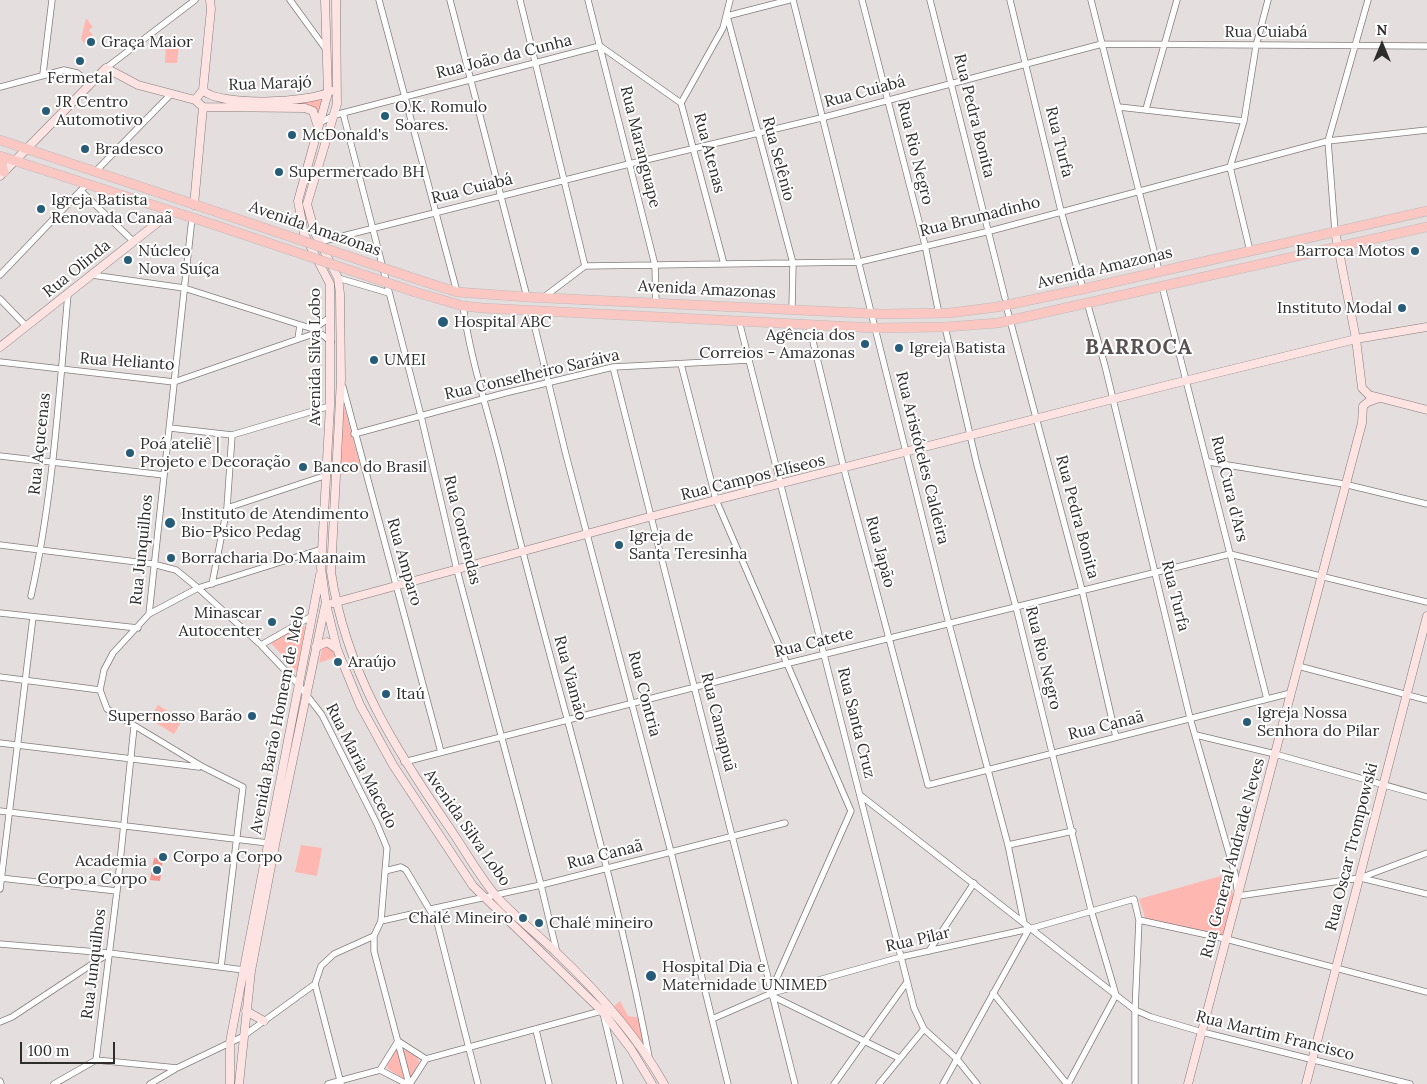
<!DOCTYPE html>
<html>
<head>
<meta charset="utf-8">
<style>
	body { margin:0 }
	#map { position:relative; width:1427px; height:1084px; overflow:hidden; background:#e5dede; font-family:Lora,serif }
	canvas { display:block }
	.north { position:absolute; left:1357px; top:20px; width:50px; height:50px; -webkit-text-stroke:4px #fff; paint-order:stroke; rotate:0deg; font-size:14px; font-weight:700; line-height:20px; text-align:center; color:#2f2d2c }
	.north::after { content:''; display:block; margin:auto; width:18px; height:22px; background:#2f2d2c; clip-path:polygon(50% 0,100% 100%,50% 72%,0 100%) }
	.scale { position:absolute; left:20px; top:1042px; width:95px; height:22px; box-sizing:border-box; border:2px solid #2f2d2c; border-top:0; padding-left:6px; font-size:15px; line-height:18px; white-space:nowrap; color:#2f2d2c; -webkit-text-stroke:4px #fff; paint-order:stroke }
</style>
</head>
<body>
<div id="map">
<canvas width="1427" height="1084"></canvas>
<div class="north">N</div>
<div class="scale">100 m</div>
</div>
<script>
const context = document.querySelector('canvas').getContext('2d');
context.lineJoin = 'round';
function paint(path, color) { context.fillStyle = color; context.fill(path, 'evenodd'); }
function trace(path, color, width, dash) { context.strokeStyle = color; context.lineWidth = width; context.lineCap = dash ? 'butt' : 'round'; context.setLineDash(dash || []); context.stroke(path); }
function write(font, color, halo, rows, align = 'center') {
  context.font = font + ' Lora,serif'; context.lineWidth = 4; context.setLineDash([]); context.textBaseline = 'middle'; context.strokeStyle = halo; context.fillStyle = color; for (const [text, x, y, turn = 0] of rows) {
    context.save(); context.translate(x, y); context.rotate((+turn || 0) * Math.PI / 180); context.textAlign = isNaN(turn) ? turn : align; if (halo) context.strokeText(text, 0, 0); context.fillText(text, 0, 0); context.restore();
  }
}
paint(new Path2D(`
	M86 18 93 27 89 30 93 36 84 43 81 39Z
	M166 43 179 44 177 63H165Z
	M322 98 318 115 278 103Z
	M344 406 361 469 340 475 341 407Z
	M301 624 305 627 297 672 270 642Z
	M325 646 332 647 335 657 319 663 322 649Z
	M158 705 182 720 174 734 149 719Z
	M301 845 322 848 317 876 295 872Z
	M1228 874 1234 899 1225 936 1146 921 1139 899Z
	M620 1001 628 1016 643 1018 645 1047 614 1006Z
	M403 1049 417 1057 419 1062 411 1077 404 1079 388 1069 387 1066 395 1051Z`), '#ffb7b1');
paint(new Path2D(`
	M154 858 163 859 160 881 150 880Z`), '#f2958e');
const street = new Path2D(`
	M290 0 325 48
	M379 0 457 292
	M450 0 527 297
	M520 0 585 266
	M588 0 655 265 656 303
	M789 0 727 16 793 263 792 309
	M793 0 949 624 1008 845 1024 923
	M862 0 925 245 939 314
	M930 0 1005 298
	M1010 0 1061 211 1083 289
	M1091 0 1159 271
	M106 68 195 0
	M43 74 52 0
	M0 87 64 70 77 73 90 83
	M1119 107 1244 121
	M1146 109 1177 0
	M343 113 421 416 457 570 541 885 557 953
	M321 122 335 115 600 46 681 103
	M95 172 171 94
	M81 191 133 241
	M192 218 149 614 113 653 104 670 100 690 107 709 203 767 243 787 221 967
	M1335 231 1328 141 1368 0
	M319 242 629 164 821 118 1102 44 1427 46
	M1250 251 1230 167 1244 121 1256 46 1268 0
	M724 264 681 103 723 28 730 0
	M0 275 87 184
	M92 275 184 288 310 328 318 326 330 317
	M338 278 389 293
	M1162 286 1267 699
	M544 297 585 266 859 262 990 231 1328 141 1427 130
	M0 299 26 326
	M1087 302 1105 366 1190 718 1235 874 1238 896 1360 878 1427 853
	M1006 305 1082 590 1116 737
	M463 306C471 364 491 420 504 476 550 670 612 861 649 1057
	M531 311 566 455 671 852 728 1084
	M739 321 914 1008 924 1029 957 1059 977 1084
	M809 325 844 469 928 785 1291 693
	M945 327 977 465 1016 607 1091 910 1116 995 1068 1084
	M298 339 300 325
	M0 362 174 382 316 333 323 335 331 342
	M681 364 716 500 851 811 771 991
	M613 367 795 1084
	M343 387 441 752
	M170 428 232 435 330 406
	M354 434 505 393 613 367 749 360
	M0 456 164 475
	M1209 462 1344 484 1427 504
	M227 508 327 475
	M0 545 153 564 176 570 198 588 261 645 298 684 322 715 377 824 387 848 381 921 374 936V951L409 1084
	M212 584 227 508 232 435
	M31 596C53 497 59 395 68 294
	M0 613 138 628
	M149 614 198 588 322 549
	M261 645 312 616
	M1298 666 1427 700
	M0 677 100 690
	M1196 735 1275 754 1427 797
	M0 743 199 767
	M404 762 785 664 1230 554 1427 602
	M860 795 1135 1010 1151 1017 1202 1032 1410 1084
	M0 811 268 843
	M1008 845 1073 831
	M385 871 401 867 406 870 437 922 478 1084
	M0 878 117 891
	M1361 878 1427 894
	M0 889 33 617
	M431 909 541 885 785 823
	M381 921 412 914
	M0 944 109 953 244 970
	M929 951 974 883
	M315 984 341 1084
	M993 993 1067 1084
	M772 996 899 1058
	M603 1013 620 1084
	M712 1019 772 993 901 957 1029 929 1134 899 1139 920 1226 939 1427 992
	M0 1022 12 1017 109 953
	M536 1030 549 1084
	M426 1059 605 1010
	M96 1060 117 891 134 727
	M380 1070 398 1041 426 1059
	M380 1070 407 1084
	M0 1081 1 1084
	M54 1084 96 1060 177 1068
	M150 1084 177 1068 242 1037 315 984 321 966 334 954 374 936
	M328 1084 380 1070
	M410 1084 426 1059
	M834 1084 907 982
	M879 1084 924 1029
	M943 1084 1029 929
	M1135 1084V1010L1139 920`);
const secondary = new Path2D(`
	M325 0 328 93 298 201 304 234 330 284V406L321 568 326 604 337 649 360 705 393 765 473 886 602 1011 631 1049 652 1084
	M336 0 337 104 307 204 315 233 338 278 340 294 341 379 331 572C346 672 395 749 451 830 466 852 479 876 496 896 514 916 537 934 557 953 598 992 636 1034 664 1084
	M203 90C217 107 313 103 331 91
	M195 100 203 90 211 9 210 0
	M203 107 305 108 313 111 318 127
	M0 176 106 68 138 85 195 100 203 107 194 205
	M1335 231 1356 339 1362 388 1369 395 1427 410
	M0 347 171 212
	M333 603 649 517 1172 384 1356 339 1427 327
	M316 647 327 642 337 649
	M246 1011 264 1021
	M230 1084V1042L241 984 320 575
	M239 1084 251 971 275 845 325 606
	M1188 1084 1362 423 1363 406 1368 402 1379 398
	M1306 1084 1427 616`);
const primary = new Path2D(`
	M0 140 214 211
	M0 156 215 225
	M0 159 4 172
	M422 281 457 292 527 297 882 314 950 313 997 307 1083 289 1427 211
	M415 292 463 306 483 308 875 328 945 327 998 323 1427 227`);
trace(street, '#837d7c', 7);
trace(secondary, '#837d7c', 9);
trace(primary, '#bcbcbb', 10);
trace(street, '#fff', 5.5);
trace(secondary, '#fde3e1', 8);
trace(primary, '#fbc7c3', 9);
const primaryBridge = new Path2D(`
	M214 211 422 281
	M215 225 415 292`);
trace(primaryBridge, '#bcbcbb', 10, []);
trace(primaryBridge, '#fbc7c3', 9);
for (const [x, y, r, color] of [
	[91,42,5,"#275c78"],
	[80,61,5,"#275c78"],
	[46,111,5,"#275c78"],
	[385,116,5,"#275c78"],
	[292,135,5,"#275c78"],
	[85,149,5,"#275c78"],
	[279,172,5,"#275c78"],
	[41,209,5,"#275c78"],
	[1415,251,5,"#275c78"],
	[128,260,5,"#275c78"],
	[1402,308,5,"#275c78"],
	[443,322,6,"#275c78"],
	[865,344,5,"#275c78"],
	[899,348,5,"#275c78"],
	[374,360,5,"#275c78"],
	[130,453,5,"#275c78"],
	[303,467,5,"#275c78"],
	[170,523,6,"#275c78"],
	[619,545,5,"#275c78"],
	[171,558,5,"#275c78"],
	[272,622,5,"#275c78"],
	[338,662,5,"#275c78"],
	[386,694,5,"#275c78"],
	[252,716,5,"#275c78"],
	[1247,722,5,"#275c78"],
	[163,857,5,"#275c78"],
	[157,870,5,"#275c78"],
	[523,918,5,"#275c78"],
	[539,923,5,"#275c78"],
	[651,976,6,"#275c78"]
]) { const dot = new Path2D(); dot.arc(x, y, r, 0, 2 * Math.PI); context.fillStyle = color; context.fill(dot); trace(dot, '#fff', 2); }
write('16px', '#2f2d2c', '#fff', [
	["Rua Cuiabá",1266,32],
	["Rua João da Cunha",504,57,-14],
	["Rua Marajó",270,84,-2],
	["Rua Cuiabá",865,92,-15],
	["Rua Pedra Bonita",974,116,76],
	["Rua Turfa",1059,142,76],
	["Rua Maranguape",640,147,76],
	["Rua Atenas",709,153,75],
	["Rua Rio Negro",915,153,76],
	["Rua Selênio",778,159,75],
	["Rua Cuiabá",472,189,-14],
	["Rua Brumadinho",980,217,-14],
	["Avenida Amazonas",315,229,19],
	["Avenida Amazonas",1105,268,-13],
	["Rua Olinda",77,269,-39],
	["Avenida Amazonas",707,290,3],
	["Avenida Silva Lobo",315,357,-90],
	["Rua Helianto",127,362,4],
	["Rua Conselheiro Saráiva",532,375,-13],
	["Rua Açucenas",40,444,-84],
	["Rua Aristóteles Caldeira",922,458,76],
	["Rua Campos Elíseos",753,478,-14],
	["Rua Cura d'Ars",1229,489,76],
	["Rua Pedra Bonita",1077,517,75],
	["Rua Contendas",462,530,76],
	["Rua Junquilhos",142,550,-84],
	["Rua Japão",880,552,75],
	["Rua Amparo",404,562,74],
	["Rua Turfa",1175,596,76],
	["Rua Catete",814,643,-14],
	["Rua Rio Negro",1043,658,76],
	["Rua Viamão",570,678,75],
	["Rua Contria",644,694,75],
	["Avenida Barão Homem de Melo",278,720,-79],
	["Rua Camapuã",718,722,76],
	["Rua Santa Cruz",856,723,76],
	["Rua Canaã",1106,726,-14],
	["Rua Maria Macedo",361,766,63],
	["Avenida Silva Lobo",467,828,55],
	["Rua Oscar Trompowski",1352,847,-76],
	["Rua Canaã",605,855,-14],
	["Rua General Andrade Neves",1233,858,-75],
	["Rua Pilar",918,940,-13],
	["Rua Junquilhos",94,964,-83],
	["Rua Martim Francisco",1275,1036,14]
]);
write('16px', '#2f2d2c', '#fff', [
	["Graça Maior",101,42],
	["Fermetal",80,78,"center"],
	["JR Centro",56,102],
	["Automotivo",56,120],
	["O.K. Romulo",395,107],
	["Soares.",395,125],
	["McDonald's",302,135],
	["Bradesco",95,149],
	["Supermercado BH",289,172],
	["Igreja Batista",51,200],
	["Renovada Canaã",51,218],
	["Núcleo",138,251],
	["Nova Suíça",138,269],
	["Barroca Motos",1405,251,"right"],
	["Instituto Modal",1392,308,"right"],
	["Hospital ABC",454,322],
	["Agência dos",855,335,"right"],
	["Correios - Amazonas",855,353,"right"],
	["Igreja Batista",909,348],
	["UMEI",384,360],
	["Poá ateliê |",140,444],
	["Projeto e Decoração",140,462],
	["Banco do Brasil",313,467],
	["Instituto de Atendimento",181,514],
	["Bio-Psico Pedag",181,532],
	["Igreja de",629,536],
	["Santa Teresinha",629,554],
	["Borracharia Do Maanaim",181,558],
	["Minascar",262,613,"right"],
	["Autocenter",262,631,"right"],
	["Araújo",348,662],
	["Itaú",396,694],
	["Igreja Nossa",1257,713],
	["Senhora do Pilar",1257,731],
	["Supernosso Barão",242,716,"right"],
	["Corpo a Corpo",173,857],
	["Academia",147,861,"right"],
	["Corpo a Corpo",147,879,"right"],
	["Chalé Mineiro",513,918,"right"],
	["Chalé mineiro",549,923],
	["Hospital Dia e",662,967],
	["Maternidade UNIMED",662,985]
], 'left');
context.letterSpacing = '1px';
write('bold 21px', '#575251', '#fff', [
	["BARROCA",1139,348]
]);
context.letterSpacing = '0px';
</script>
</body>
</html>
